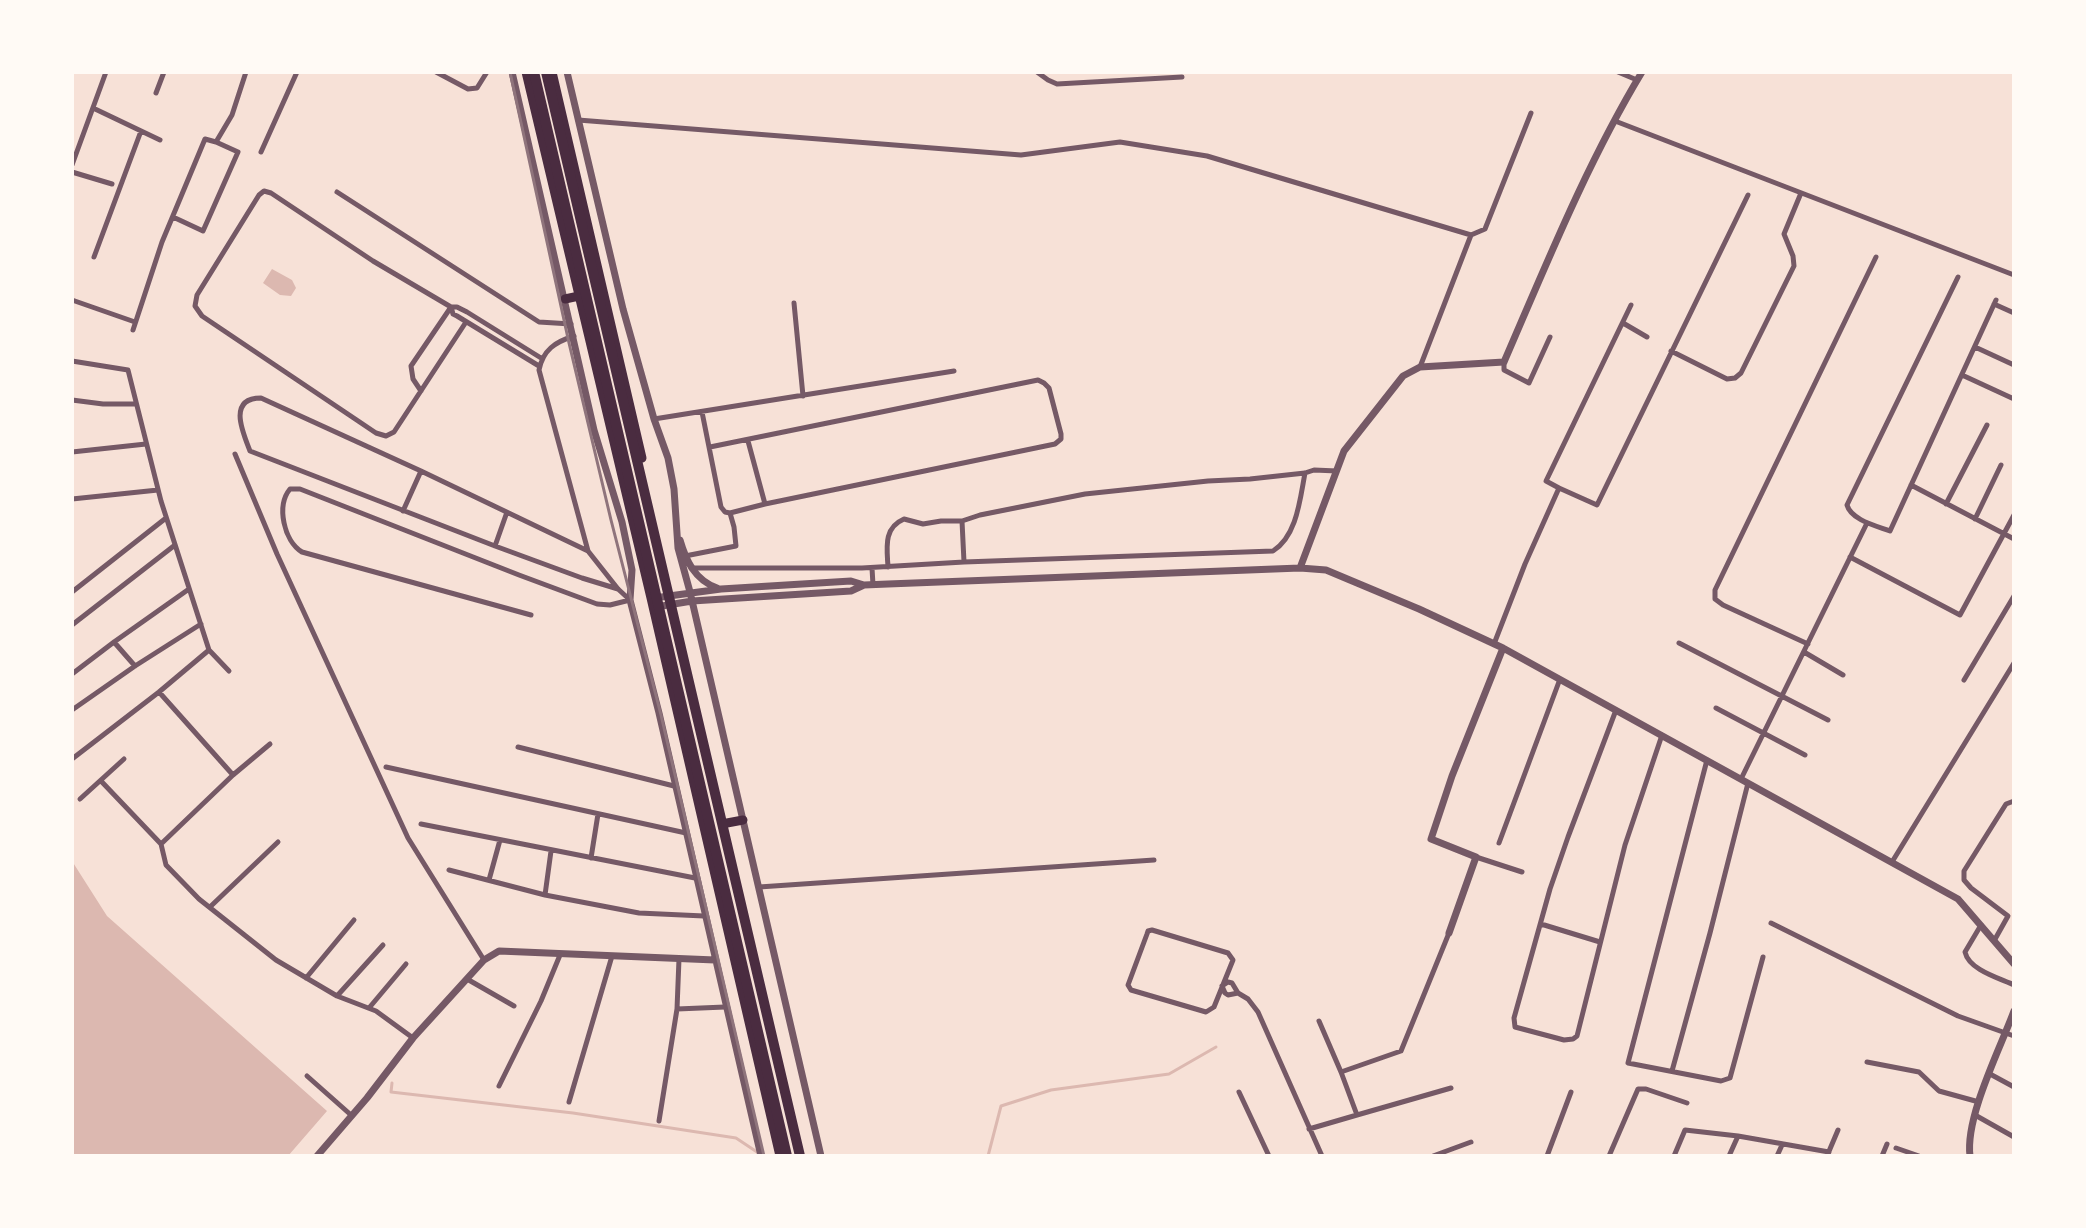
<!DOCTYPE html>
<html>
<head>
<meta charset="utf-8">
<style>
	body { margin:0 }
	#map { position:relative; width:2086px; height:1228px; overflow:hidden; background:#f7e1d7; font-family:"Public Sans",sans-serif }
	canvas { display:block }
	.frame { position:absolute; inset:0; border:74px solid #fffaf5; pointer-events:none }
</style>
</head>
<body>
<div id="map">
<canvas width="2086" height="1228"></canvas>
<div class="frame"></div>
</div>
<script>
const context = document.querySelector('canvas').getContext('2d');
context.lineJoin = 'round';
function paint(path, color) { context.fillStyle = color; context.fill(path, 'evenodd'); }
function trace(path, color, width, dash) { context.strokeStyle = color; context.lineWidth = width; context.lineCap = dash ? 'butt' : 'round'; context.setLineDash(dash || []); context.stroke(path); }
paint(new Path2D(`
	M272 269 292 280 296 288 291 296 280 295 263 283Z
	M72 861 107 916 327 1111 288 1156H72Z`), '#dcb8b0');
trace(new Path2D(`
	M392 1083 391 1092 573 1113 736 1138 760 1154
	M988 1156 1001 1106 1051 1090 1169 1074 1216 1047`), '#dcb8b0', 3);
trace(new Path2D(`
	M436 72 468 89 477 88 487 72
	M1037 72 1048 80 1057 84 1182 77
	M1618 72 1637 80
	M156 93 164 72
	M93 108 160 140
	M578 120 1021 155 1120 142 1207 156 1471 235 1420 367
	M1615 121 2014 275
	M261 152 297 72
	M72 165 106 72
	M72 172 112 184
	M337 192 539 322 571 324
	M173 217 203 231 238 152 216 142
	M1471 235 1485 229 1531 113
	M94 257 141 131
	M1958 277 1847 505C1851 520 1877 526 1890 531L1996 300
	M72 300 135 322
	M794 303 803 396
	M1994 304 2014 313
	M451 307 453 314 457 316 539 366
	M466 322 394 432 386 436 376 433 202 316 195 306 197 295 259 195 264 191 271 193 373 261 451 307H457L467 312 541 358
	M1623 323 1647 337
	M133 330 162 242 205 139 216 142 232 115 246 72
	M574 336C555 342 543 350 539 370L588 551 618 589 630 600
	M1975 347 2014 365
	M1671 351 1727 379 1735 378 1741 373 1794 266 1793 256 1784 234 1801 193
	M72 361 128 370 161 501 209 650 229 671
	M1504 362V370L1529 383 1550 337
	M1962 375 2014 399
	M421 391 413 379 411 366 451 307
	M72 400 103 404H136
	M702 412 721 507 725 512 730 513
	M654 419 954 371
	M748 441 765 504
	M710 447 1038 380 1044 383 1049 388 1061 434V439L1055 444 765 504 730 513
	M72 452 146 444
	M235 454 277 554 408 838 484 960
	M1911 485 2014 539
	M1559 488 1597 505 1748 195
	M72 499 158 490
	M1946 504 1987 425
	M403 511 421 471
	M1975 519 2001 465
	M962 521 964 562
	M495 546 507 512
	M588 551 421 471 261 398C227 398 243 433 250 451L495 546 582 578 618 589
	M685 556 736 546 734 527 730 513
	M1850 557 1960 615 2014 515
	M888 567C887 548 883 528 904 519L923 524 941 521H962L980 515 1085 494 1208 481 1250 479 1305 473 1314 470 1337 471
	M691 568H862L964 562 1273 551C1297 536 1300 499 1305 473
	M872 568 873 585
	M72 592 166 518
	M531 615 302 552C284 541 276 506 290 489H300L519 575 597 604 610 605 630 600
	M72 625 175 545
	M114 642 135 666
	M1679 643 1828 720
	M1494 644 1525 564 1559 488 1546 481 1631 305
	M1808 644 1723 605 1715 599V590L1876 257
	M1804 652 1843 675
	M72 674 114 642 189 589
	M1964 680 2014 596
	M159 692 233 775 161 844
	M1716 708 1805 755
	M72 710 135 666 201 624
	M1616 710 1568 837 1550 889 1514 1018 1515 1027 1564 1040 1573 1039 1577 1036 1625 845 1662 735
	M518 747 674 786
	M72 759 159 692 209 650
	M1707 760 1628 1063 1721 1081 1730 1078 1763 957
	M386 767 686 833
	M233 775 270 744
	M1741 779 1867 523
	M101 781 161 844 166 865 199 899 276 960 337 996 376 1011 413 1038
	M80 799 124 759
	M421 824 695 878
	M1499 843 1560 679
	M1476 857 1522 872
	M591 858 598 814
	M1892 862 2014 663
	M449 870 545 895 639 913 704 916
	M489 880 500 840
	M759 887 1154 860
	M545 895 551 851
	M211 906 278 842
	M1771 923 1958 1016 2014 1036
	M1541 924 1600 942
	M1981 925 1965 952C1969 970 1999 978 2014 985
	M1152 930 1228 953 1233 960 1214 1007 1206 1012 1131 990 1128 985 1147 934 1148 931Z
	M1994 941 2008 916 1971 888 1964 880V871L2006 804 2014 801
	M306 978 354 920
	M467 979 514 1006
	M1222 986 1228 982 1232 983 1238 993 1248 999 1258 1012 1322 1156
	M1222 986 1225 993 1228 995 1238 993
	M337 996 383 945
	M369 1008 406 964
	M677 1009 679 959
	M1319 1021 1341 1072
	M1867 1062 1919 1072 1939 1091 1979 1102
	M1672 1071 1710 933 1748 783
	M1990 1074 2014 1087
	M307 1076 351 1115
	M499 1086 541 1001 560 955
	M1239 1092 1269 1156
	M569 1102 612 956
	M1357 1115 1451 1088
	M1975 1115 2014 1137
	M659 1121 677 1009 725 1007
	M1309 1129 1357 1115 1341 1072 1401 1051 1449 933
	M1896 1148 1919 1156
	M1433 1156 1471 1142
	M1547 1156 1571 1092
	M1609 1156 1638 1089H1646L1687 1103
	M1674 1156 1685 1130 1738 1136 1829 1152
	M1729 1156 1738 1136
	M1777 1156 1782 1145
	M1827 1156 1838 1130
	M1882 1156 1887 1144`), '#755966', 5);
trace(new Path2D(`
	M512 72 594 430 622 522 632 570 630 600 659 713 761 1156
	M567 72 623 309 654 419 668 458 674 489 678 548 690 592 821 1156
	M680 540C686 561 695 580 717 588
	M1300 568 1344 451 1403 376 1420 367 1504 362C1546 265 1587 163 1642 72
	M654 598 721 589 851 581 864 585
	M656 607 692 601 851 591 864 585 888 584 1300 568 1326 570 1419 609 1503 648 1958 899 2014 964
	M1449 933 1476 857 1431 839 1452 776 1503 648
	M317 1156 367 1098 413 1038 484 960 499 951 715 960
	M1970 1156C1965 1117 2000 1049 2014 1011`), '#755966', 7);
trace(new Path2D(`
	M526 72 651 598 780 1156
	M552 72 642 458
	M565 299 579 296
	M727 823 743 820`), '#4a2c40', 9);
trace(new Path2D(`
	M534 72 787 1156
	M546 72 800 1156`), '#4a2c40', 10);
trace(new Path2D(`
	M510 72 569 343 611 520 661 715 764 1156`), '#8f747c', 3);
</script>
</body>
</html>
